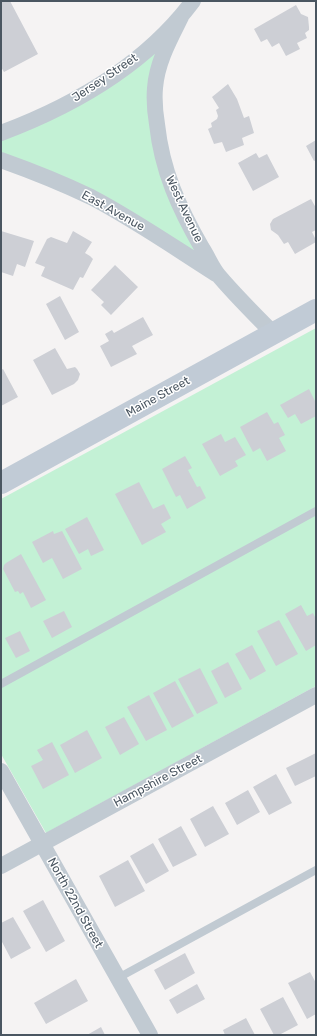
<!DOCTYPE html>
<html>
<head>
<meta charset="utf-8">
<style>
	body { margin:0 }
	#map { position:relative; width:317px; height:1036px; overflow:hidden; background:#f5f3f3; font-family:Rubik,sans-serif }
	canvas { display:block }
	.frame { position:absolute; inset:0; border:2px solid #4a5661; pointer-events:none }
</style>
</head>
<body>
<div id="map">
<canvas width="317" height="1036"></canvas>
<div class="frame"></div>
</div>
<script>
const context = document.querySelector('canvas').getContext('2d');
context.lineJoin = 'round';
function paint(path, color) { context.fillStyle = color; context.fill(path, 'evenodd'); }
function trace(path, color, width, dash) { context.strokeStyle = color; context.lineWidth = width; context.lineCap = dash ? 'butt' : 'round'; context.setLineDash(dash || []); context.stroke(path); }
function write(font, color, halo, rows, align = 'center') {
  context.font = font + ' Rubik,sans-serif'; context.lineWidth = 3; context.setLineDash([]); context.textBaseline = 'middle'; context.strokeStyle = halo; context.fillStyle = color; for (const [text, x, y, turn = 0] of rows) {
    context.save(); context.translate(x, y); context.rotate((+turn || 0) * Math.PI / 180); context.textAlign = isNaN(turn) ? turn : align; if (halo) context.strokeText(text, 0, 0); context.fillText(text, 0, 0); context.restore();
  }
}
paint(new Path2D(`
	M173 28 153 118 213 270 1 158V135L36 122Z
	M316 328V686L46 833 1 754V499Z`), '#c3f1d5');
paint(new Path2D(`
	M1 1H10L38 54 4 72 1 67Z
	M296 5 301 14 308 17 309 27V30L305 33 307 38 297 43 300 49 286 56 279 43 272 47 267 39 261 42 254 29Z
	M228 84 237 99 244 118 249 116 254 133 242 138 244 145 226 152 222 142 214 144 208 129 212 127 211 123 217 119 218 116 216 110 219 108 212 97Z
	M316 140V160L314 161 306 146Z
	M256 153 259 158 267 154 279 177 253 191 238 163Z
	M311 199 316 208V230L312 232 316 240V242L295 254 288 242 284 244 278 235 271 230 270 224 273 219Z
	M1 231 34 241 25 267 17 264 13 276 1 272Z
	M73 231 92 242 85 253 90 256 93 259 83 278 80 277 73 290 41 276 45 267 35 263 47 239 51 237 67 243Z
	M115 265 138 287 111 315 101 305 104 302 91 290Z
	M60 296 79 332 65 340 46 304Z
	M143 317 153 335 132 346 137 354 111 367 100 346 109 341 105 334 112 330 114 333Z
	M55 348 67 369 75 367 77 369 80 374 78 380 74 384 52 395 33 360Z
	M3 369 18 397 1 406V370Z
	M309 389 316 403V416L301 424 295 414 288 418 280 405Z
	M267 412 274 424 278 422 285 435 279 438 286 451 267 461 260 448 253 452 240 427Z
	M221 434 225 442 235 437 246 455 235 461 238 466 220 476 202 444Z
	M185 456 192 468 188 470 197 487 200 486 206 498 187 509 180 495 176 497 162 469Z
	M139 482 153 509 164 504 171 518 161 524 166 532 142 545 115 494Z
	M87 517 104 550 91 556 88 549 79 554 65 529Z
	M53 531 54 534 62 531 82 569 63 579 52 558 43 563 32 542Z
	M21 554 46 600 31 608 23 592 20 594 18 591 15 592 3 569 4 565 6 563Z
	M301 605 307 616 313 613 316 619V645L306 651 285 614Z
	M64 611 72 627 52 638 43 621Z
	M279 620 298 654 276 666 257 631Z
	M20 631 30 651 16 658 5 638Z
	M252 645 266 671 250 680 235 654Z
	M228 662 242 689 225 698 211 671Z
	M200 668 218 703 197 714 178 679Z
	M175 681 194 716 172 728 153 693Z
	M149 695 167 730 146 741 127 707Z
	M124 717 139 744 120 755 105 727Z
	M87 730 102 758 75 773 60 745Z
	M52 742 69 775 43 789 31 766 43 760 37 750Z
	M316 753V776L295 786 286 768Z
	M276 774 292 803 269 815 253 787Z
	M248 790 260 812 237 825 225 803Z
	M213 806 229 834 205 847 190 819Z
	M181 826 197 855 173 867 158 839Z
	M153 843 169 871 146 884 130 856Z
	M128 860 145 891 115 907 99 876Z
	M43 900 65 941 46 952 23 911Z
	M13 917 31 948 11 959 1 940V923Z
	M185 953 195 973 165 990 154 970Z
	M310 972 316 983V1014L307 1019 288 983Z
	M76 979 88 1001 46 1024 34 1003Z
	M197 984 205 999 177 1014 169 1000Z
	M283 997 298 1025 279 1035H274L260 1009Z
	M246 1018 255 1035H225L223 1030Z
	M101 1027 105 1035H87Z`), '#cdcfd5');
trace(new Path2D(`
	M1 684 316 511
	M118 978 316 870`), '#c1cad2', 8);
trace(new Path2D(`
	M181 17C170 39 157 62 155 88 154 100 155 112 157 124 162 171 179 208 202 248 208 257 212 268 219 276 236 296 255 315 273 333
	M1 133C73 106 146 64 193 1
	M1 160C32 171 62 183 91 197 135 220 175 248 216 274
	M1 771 150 1035
	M1 866 316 695`), '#c1cad2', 16);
trace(new Path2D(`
	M1 483 316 310`), '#c1cbd6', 22);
write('12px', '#4a5661', '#fff', [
	["Jersey Street",105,78,-34],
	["West Avenue",184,209,65],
	["East Avenue",113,211,29],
	["Maine Street",158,397,-29],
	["Hampshire Street",158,781,-28],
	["North 22nd Street",75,903,61]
]);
</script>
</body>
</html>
